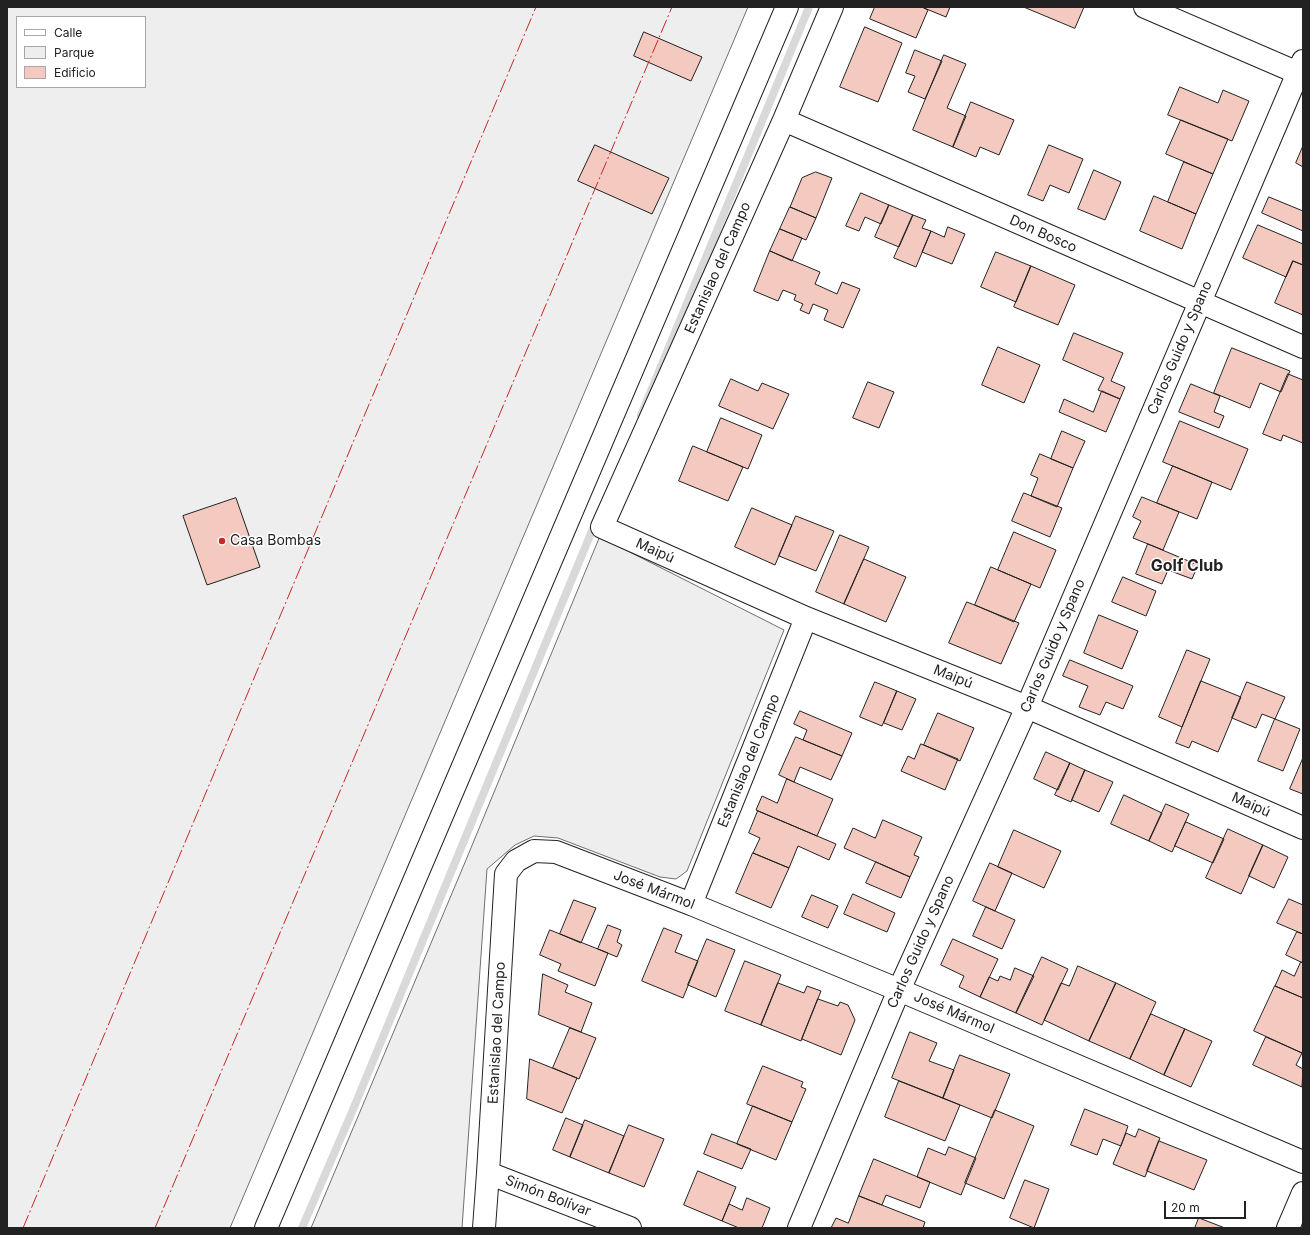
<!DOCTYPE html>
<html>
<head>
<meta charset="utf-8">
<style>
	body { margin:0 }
	#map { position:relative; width:1310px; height:1235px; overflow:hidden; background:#fff; font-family:Inter,sans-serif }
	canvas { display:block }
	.frame { position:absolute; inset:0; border:8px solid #222; pointer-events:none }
	.legend { position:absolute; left:16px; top:16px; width:130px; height:72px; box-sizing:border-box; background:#fff; border:1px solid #a7a7a7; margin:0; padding:5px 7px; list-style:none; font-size:12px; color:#222 }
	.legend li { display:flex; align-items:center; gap:8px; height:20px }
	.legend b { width:20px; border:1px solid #a7a7a7 }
	.scale { position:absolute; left:1164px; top:1201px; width:82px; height:18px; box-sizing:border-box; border:2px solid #222; border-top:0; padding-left:5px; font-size:12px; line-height:14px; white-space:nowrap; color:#222; -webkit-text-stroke:3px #fff; paint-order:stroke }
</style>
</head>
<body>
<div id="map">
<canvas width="1310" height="1235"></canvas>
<div class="frame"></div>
<ul class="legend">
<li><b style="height:5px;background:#fff"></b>Calle</li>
<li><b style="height:11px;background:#eee"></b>Parque</li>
<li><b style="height:11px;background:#f3c9c0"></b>Edificio</li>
</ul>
<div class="scale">20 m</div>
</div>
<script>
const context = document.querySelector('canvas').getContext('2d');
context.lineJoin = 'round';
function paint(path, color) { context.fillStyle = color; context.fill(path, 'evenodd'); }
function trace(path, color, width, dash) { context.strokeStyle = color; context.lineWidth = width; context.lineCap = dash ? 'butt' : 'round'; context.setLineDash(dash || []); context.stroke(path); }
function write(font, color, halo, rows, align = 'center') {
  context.font = font + ' Inter,sans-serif'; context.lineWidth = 3; context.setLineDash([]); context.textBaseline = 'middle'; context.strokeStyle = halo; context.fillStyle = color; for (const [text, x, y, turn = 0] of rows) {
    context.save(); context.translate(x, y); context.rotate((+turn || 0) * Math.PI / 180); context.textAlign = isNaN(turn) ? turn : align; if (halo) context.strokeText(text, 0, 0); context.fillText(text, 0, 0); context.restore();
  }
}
const green = new Path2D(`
	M7 7H748L230 1228H7ZM17 17H145V87H17Z
	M600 537 784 630 687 871 676 879 660 877 558 838 534 836 515 845 487 869 462 1228H311L466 860Z`);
paint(green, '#eee');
trace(green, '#6f6f6f', 1);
trace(new Path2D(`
	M641 415 809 7
	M302 1228 352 1112 596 521`), '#d9d9d9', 8);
const building = new Path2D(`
	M875 7H922L928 10 916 38 870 19Z
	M924 7H950L946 17 924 8Z
	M1024 7H1084L1075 28Z
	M865 27 902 43 878 102 840 87Z
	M644 32 702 57 691 81 634 56Z
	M915 50 942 61 925 99 908 92 915 76 906 73Z
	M944 55 966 64 947 108 966 116 953 147 913 130Z
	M1180 87 1218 103 1223 90 1249 101 1232 141 1168 115Z
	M971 102 1014 120 999 155 980 147 976 157 953 147Z
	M1181 120 1228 139 1213 174 1166 154Z
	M595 145 669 178 652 214 578 181Z
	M1049 145 1083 159 1069 193 1050 185 1043 201 1028 195Z
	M1303 146V167L1296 163Z
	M1184 162 1213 174 1196 214 1168 202Z
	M1094 170 1121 182 1105 220 1078 209Z
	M816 172 832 178 816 218 790 207 802 178Z
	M861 193 889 205 881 224 865 217 859 231 846 226Z
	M1154 196 1196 214 1182 249 1140 231Z
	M1269 197 1303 211V231L1262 213Z
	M889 205 913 215 899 247 875 237Z
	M790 207 816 218 806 240 780 229Z
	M913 215 926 220 922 228 931 231 916 267 894 258Z
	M1258 225 1303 244V265L1293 261 1286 277 1243 258Z
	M948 227 965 234 952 264 922 252 931 231 944 237Z
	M780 229 802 238 792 261 770 251Z
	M770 251 820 272 815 284 837 294 842 282 860 289 843 328 824 320 828 310 813 304 809 314 800 310 803 304 794 300 796 295 783 290 778 301 754 291Z
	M996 252 1031 266 1016 302 981 287Z
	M1293 261 1303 265V315L1275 303Z
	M1031 266 1075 285 1058 325 1014 307Z
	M1074 333 1123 353 1111 381 1125 387 1120 399 1098 390 1104 378 1063 360Z
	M998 347 1040 365 1024 403 982 385Z
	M1232 348 1290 371 1281 392 1260 383 1250 408 1214 393Z
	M1288 374 1303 380V443L1283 435 1281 441 1263 434Z
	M731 379 758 391 762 383 789 394 773 429 719 406Z
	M868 382 894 392 879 428 853 418Z
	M1191 384 1220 396 1214 412 1224 416 1219 428 1179 412Z
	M1102 391 1120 399 1106 432 1059 412 1064 399 1093 412Z
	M721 418 762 435 748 469 707 452Z
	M1180 421 1248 449 1231 490 1163 462Z
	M1062 431 1085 441 1073 468 1051 459Z
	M693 446 743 467 728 501 679 481Z
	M1040 454 1073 468 1057 507 1031 496 1038 478 1031 475Z
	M1173 466 1212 482 1197 519 1157 503Z
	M1024 493 1062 508 1050 537 1012 521Z
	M1142 497 1179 512 1163 550 1133 538 1141 521 1133 517Z
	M236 498 260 567 207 585 183 516Z
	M752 508 792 525 775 565 735 547Z
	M796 516 834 531 816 571 779 556Z
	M1014 532 1056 550 1040 588 998 570Z
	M840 535 869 547 844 604 816 592Z
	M1148 544 1198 565 1192 579 1168 570 1162 584 1136 574Z
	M864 559 906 577 886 622 844 604Z
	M991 567 1031 584 1014 622 975 605Z
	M1123 577 1156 591 1146 616 1112 602Z
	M967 602 1019 623 1001 664 949 643Z
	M1099 615 1138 631 1122 669 1084 653Z
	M1187 650 1210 659 1182 727 1159 717Z
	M1070 660 1133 686 1123 709 1106 702 1100 715 1079 707 1088 686 1063 676Z
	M1201 681 1241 697 1218 752 1192 741 1189 748 1176 743Z
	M875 682 897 691 882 726 860 717Z
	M1247 682 1285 697 1275 719 1262 714 1256 728 1232 718Z
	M897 691 916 699 902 730 884 723Z
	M800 711 852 733 842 756 803 740 807 730 794 724Z
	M938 713 974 728 960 761 924 745Z
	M1275 719 1300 729 1283 771 1258 761Z
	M796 737 842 756 831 780 800 767 794 782 779 775Z
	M921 744 958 759 945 790 901 771 908 756 914 759Z
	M1046 752 1070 763 1058 790 1034 779Z
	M1303 758V794L1290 789Z
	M1070 763 1085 770 1071 802 1055 795Z
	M1085 770 1113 782 1099 812 1072 800Z
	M787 779 833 799 817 836 756 810 762 796 777 803Z
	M1124 795 1162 813 1149 841 1111 824Z
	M1166 804 1189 814 1172 852 1149 841Z
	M758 811 836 844 829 860 798 846 789 868 753 853 760 838 749 833Z
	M883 820 922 837 914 855 919 857 910 877 844 848 853 828 875 838Z
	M1186 822 1224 839 1213 863 1175 846Z
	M1228 829 1263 845 1241 894 1206 878Z
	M1014 830 1061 851 1044 888 998 867Z
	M1263 845 1288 857 1274 888 1249 876Z
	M753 853 789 868 771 908 736 893Z
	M876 862 910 877 901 898 866 883Z
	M990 863 1012 873 995 911 973 901Z
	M853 894 895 913 887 932 844 914Z
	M812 895 838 906 828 928 802 917Z
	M1289 899 1303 905V934L1277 923Z
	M574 900 596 908 581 943 560 934Z
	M986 907 1015 920 1002 949 973 936Z
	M608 925 621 930 617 942 622 945 617 957 598 949Z
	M664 928 682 935 675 952 698 961 683 998 642 981Z
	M550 930 608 953 595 986 558 971 561 964 540 955Z
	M1297 932 1303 934V963L1286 955Z
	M707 939 735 950 716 997 688 985Z
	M953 939 998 959 980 997 959 987 964 976 941 965Z
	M1042 957 1068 969 1042 1025 1016 1013Z
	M745 961 781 975 761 1025 725 1011Z
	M1301 962 1303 963V998L1275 986 1282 970 1294 976Z
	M1078 966 1116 983 1089 1041 1044 1020 1061 983 1069 986Z
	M1015 968 1034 976 1016 1013 980 997 989 977 998 981 1000 976 1010 980Z
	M543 974 568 985 565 992 592 1003 581 1032 539 1015Z
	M778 983 804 993 807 986 821 991 801 1041 761 1025Z
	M1116 983 1156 1002 1130 1059 1089 1041Z
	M1275 986 1303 998V1049L1302 1053 1254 1031Z
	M818 999 838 1006 840 1002 848 1005 855 1020 841 1055 802 1039Z
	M1151 1014 1185 1029 1164 1075 1130 1059Z
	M570 1028 596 1038 579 1079 553 1068Z
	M1185 1029 1212 1041 1191 1087 1164 1075Z
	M910 1032 937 1043 929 1061 954 1070 943 1098 892 1078Z
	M1266 1037 1302 1053 1296 1065 1303 1069 1302 1087 1253 1065Z
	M960 1055 1010 1074 992 1118 943 1098Z
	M530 1059 577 1078 562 1113 527 1099Z
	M763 1066 803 1082 801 1087 806 1089 792 1122 747 1104Z
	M899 1081 960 1105 945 1141 885 1117Z
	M753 1106 792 1122 776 1160 737 1144Z
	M1085 1109 1128 1126 1121 1146 1103 1139 1097 1155 1071 1145Z
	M995 1110 1034 1126 1004 1199 965 1183Z
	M566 1118 583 1125 570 1157 553 1150Z
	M585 1120 624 1136 609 1173 570 1157Z
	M629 1125 664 1139 644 1187 609 1173Z
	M1139 1129 1160 1138 1145 1177 1113 1164 1126 1133 1135 1137Z
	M712 1134 751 1149 742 1169 704 1154Z
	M1159 1141 1207 1160 1194 1190 1147 1171Z
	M949 1147 976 1158 961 1195 917 1177 928 1148 945 1155Z
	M874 1159 930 1182 920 1208 886 1195 882 1205 859 1196Z
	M698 1171 736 1187 722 1221 684 1205Z
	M1025 1180 1049 1189 1034 1228 1010 1218Z
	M859 1196 925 1222 923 1228H831L836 1218 848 1223Z
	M747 1198 770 1208 762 1228H739L722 1221 729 1204 742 1210Z
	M1199 1218 1225 1228H1195Z`);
paint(building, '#f3c9c0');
trace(building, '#222', 1);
const minor = new Path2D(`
	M832 7 784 120 602 527 806 618 1027 707 1303 828
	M1145 7 1298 73
	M784 120 1303 347
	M691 904 806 618
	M488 1173 630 1228
	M266 1228 787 7
	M484 1228 488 1173 506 874 516 861 534 851 556 852 691 904 899 990 1303 1162
	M799 1228 899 990 1027 707 1303 61
	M1288 1228 1303 1193`);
trace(minor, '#222', 24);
trace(minor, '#fff', 22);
trace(new Path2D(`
	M23 1228 536 7
	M155 1228 672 7`), '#c62828', 1, [14, 3, 2, 3]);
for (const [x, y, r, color] of [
	[222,541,4,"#c62828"]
]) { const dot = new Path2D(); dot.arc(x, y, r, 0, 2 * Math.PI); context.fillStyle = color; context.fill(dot); trace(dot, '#fff', 1.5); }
write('14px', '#222', '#fff', [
	["Don Bosco",1043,234,24],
	["Estanislao del Campo",718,268,-66],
	["Carlos Guido y Spano",1180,348,-67],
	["Maipú",655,551,24],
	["Carlos Guido y Spano",1053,646,-67],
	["Maipú",953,677,22],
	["Estanislao del Campo",749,761,-68],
	["Maipú",1251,805,24],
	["José Mármol",654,890,21],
	["Carlos Guido y Spano",921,942,-66],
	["José Mármol",954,1013,23],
	["Estanislao del Campo",497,1033,-87],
	["Simón Bolívar",548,1196,21]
]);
write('14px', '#222', '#fff', [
	["Casa Bombas",230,541]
], 'left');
write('bold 16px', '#222', '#fff', [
	["Golf Club",1187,566]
]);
</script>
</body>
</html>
